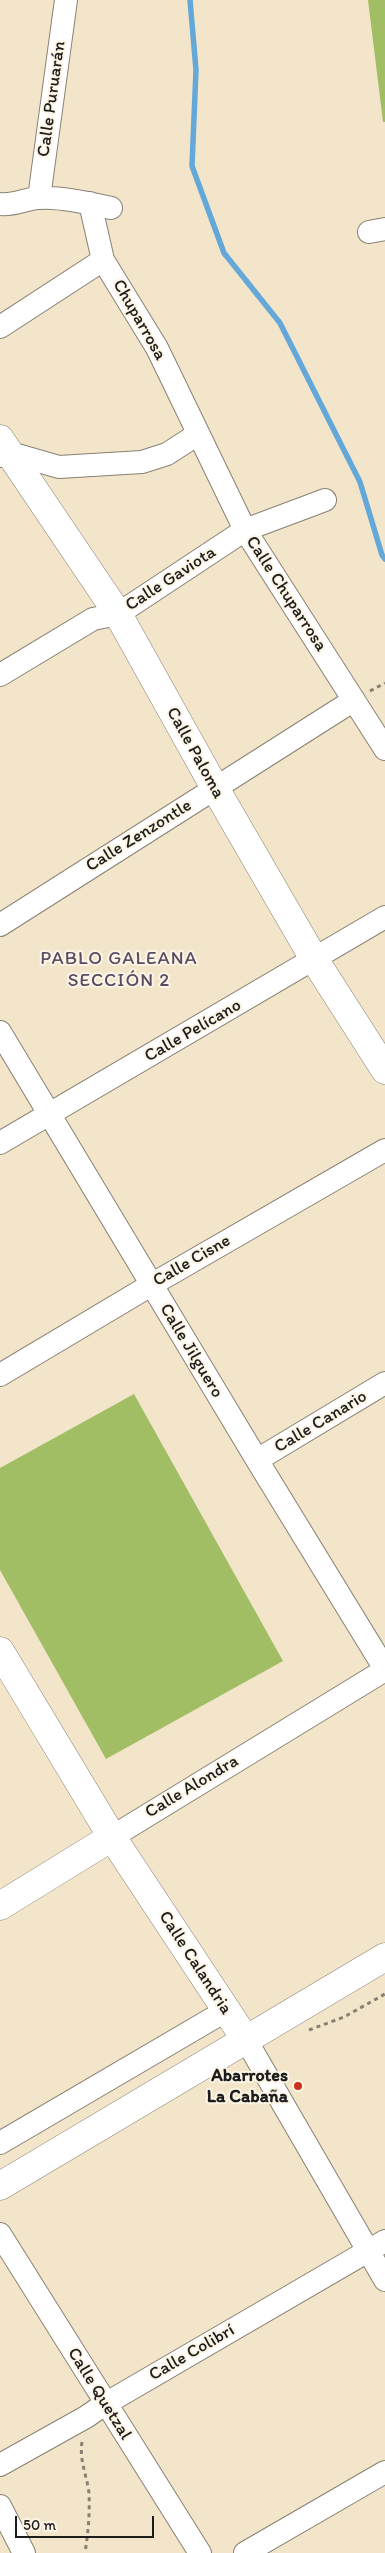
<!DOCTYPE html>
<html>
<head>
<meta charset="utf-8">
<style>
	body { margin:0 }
	#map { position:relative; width:385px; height:2553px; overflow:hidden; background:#f3e5ca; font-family:Itim,sans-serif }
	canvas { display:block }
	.scale { position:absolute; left:15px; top:2516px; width:139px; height:22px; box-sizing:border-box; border:2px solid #1c1c1c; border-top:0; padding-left:6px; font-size:15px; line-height:18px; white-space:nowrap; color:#1c1c1c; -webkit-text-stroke:4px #fcf5e5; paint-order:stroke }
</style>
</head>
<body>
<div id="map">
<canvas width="385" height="2553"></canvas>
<div class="scale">50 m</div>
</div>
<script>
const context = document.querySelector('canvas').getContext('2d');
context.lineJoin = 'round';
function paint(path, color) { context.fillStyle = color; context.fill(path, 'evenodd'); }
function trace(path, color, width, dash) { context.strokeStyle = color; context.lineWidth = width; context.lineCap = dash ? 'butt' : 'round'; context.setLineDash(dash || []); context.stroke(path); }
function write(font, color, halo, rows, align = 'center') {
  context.font = font + ' Itim,sans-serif'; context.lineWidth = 4; context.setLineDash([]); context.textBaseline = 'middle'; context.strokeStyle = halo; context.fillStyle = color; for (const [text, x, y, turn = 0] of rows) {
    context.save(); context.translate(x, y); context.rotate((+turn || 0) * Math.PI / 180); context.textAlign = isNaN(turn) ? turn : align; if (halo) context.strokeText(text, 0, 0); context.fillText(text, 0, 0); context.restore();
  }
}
paint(new Path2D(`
	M368 0H385V122H383Z
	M134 1394 283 1661 106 1759 0 1570V1468Z`), '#a2be65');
trace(new Path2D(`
	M190 0 196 70 192 166 224 253 280 323 360 482 382 555 385 559`), '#64a7d9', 5.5);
const minor = new Path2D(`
	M39 198 66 0
	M90 203 103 260 157 348 245 530 385 749
	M0 204C13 206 25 199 38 198 59 196 90 203 111 208
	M369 232 385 229
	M0 327 103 260
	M1 456 7 452 59 467 142 462 167 454 198 434
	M0 675 93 619 118 614 245 530 325 500
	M0 925 354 700
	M0 1032 257 1460 385 1669
	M0 1143 385 917
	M0 1375 151 1285 385 1150
	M257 1460 385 1383
	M112 1837 385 1670
	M246 2040 385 2280
	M0 2143 227 2010
	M0 2234 200 2553
	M0 2465 86 2417 105 2404 385 2241
	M0 2506 24 2553
	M245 2553 385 2472`);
const tertiary = new Path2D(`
	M0 439 118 614 215 788 314 959 385 1070
	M0 1651 112 1837 246 2040
	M0 1906 112 1837`);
const secondary = new Path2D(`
	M0 2186 385 1957`);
trace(minor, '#888073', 24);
trace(tertiary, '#888073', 29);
trace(secondary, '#888073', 29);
trace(new Path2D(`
	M370 691 385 683
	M309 2030 344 2017 385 1994
	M82 2442C79 2460 87 2476 89 2493 90 2514 88 2533 85 2553`), '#888073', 3, [4, 4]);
trace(minor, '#fff', 22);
trace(tertiary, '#fff', 28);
trace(secondary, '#fff', 28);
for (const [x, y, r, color] of [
	[298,2086,5,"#c8321e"]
]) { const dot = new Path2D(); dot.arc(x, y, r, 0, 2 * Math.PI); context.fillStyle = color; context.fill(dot); trace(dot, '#fcf5e5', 2); }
write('18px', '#1c1c1c', '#fcf5e5', [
	["Calle Puruarán",52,99,-82],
	["Chuparrosa",139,320,60],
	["Calle Gaviota",171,579,-33],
	["Calle Chuparrosa",286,594,57],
	["Calle Paloma",195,753,61],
	["Calle Zenzontle",139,836,-32],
	["Calle Pelícano",193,1031,-30],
	["Calle Cisne",192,1261,-30],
	["Calle Jilguero",191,1351,59],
	["Calle Canario",321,1422,-31],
	["Calle Alondra",192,1787,-31],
	["Calle Calandria",195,1963,57],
	["Calle Colibrí",192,2353,-30],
	["Calle Quetzal",99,2394,58]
]);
write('bold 18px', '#1c1c1c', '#fcf5e5', [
	["Abarrotes",288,2076],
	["La Cabaña",288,2097]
], 'right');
context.letterSpacing = '1px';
write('19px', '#5a4c63', '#fcf5e5', [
	["PABLO GALEANA",119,959],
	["SECCIÓN 2",119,981]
]);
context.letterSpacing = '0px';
</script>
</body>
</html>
